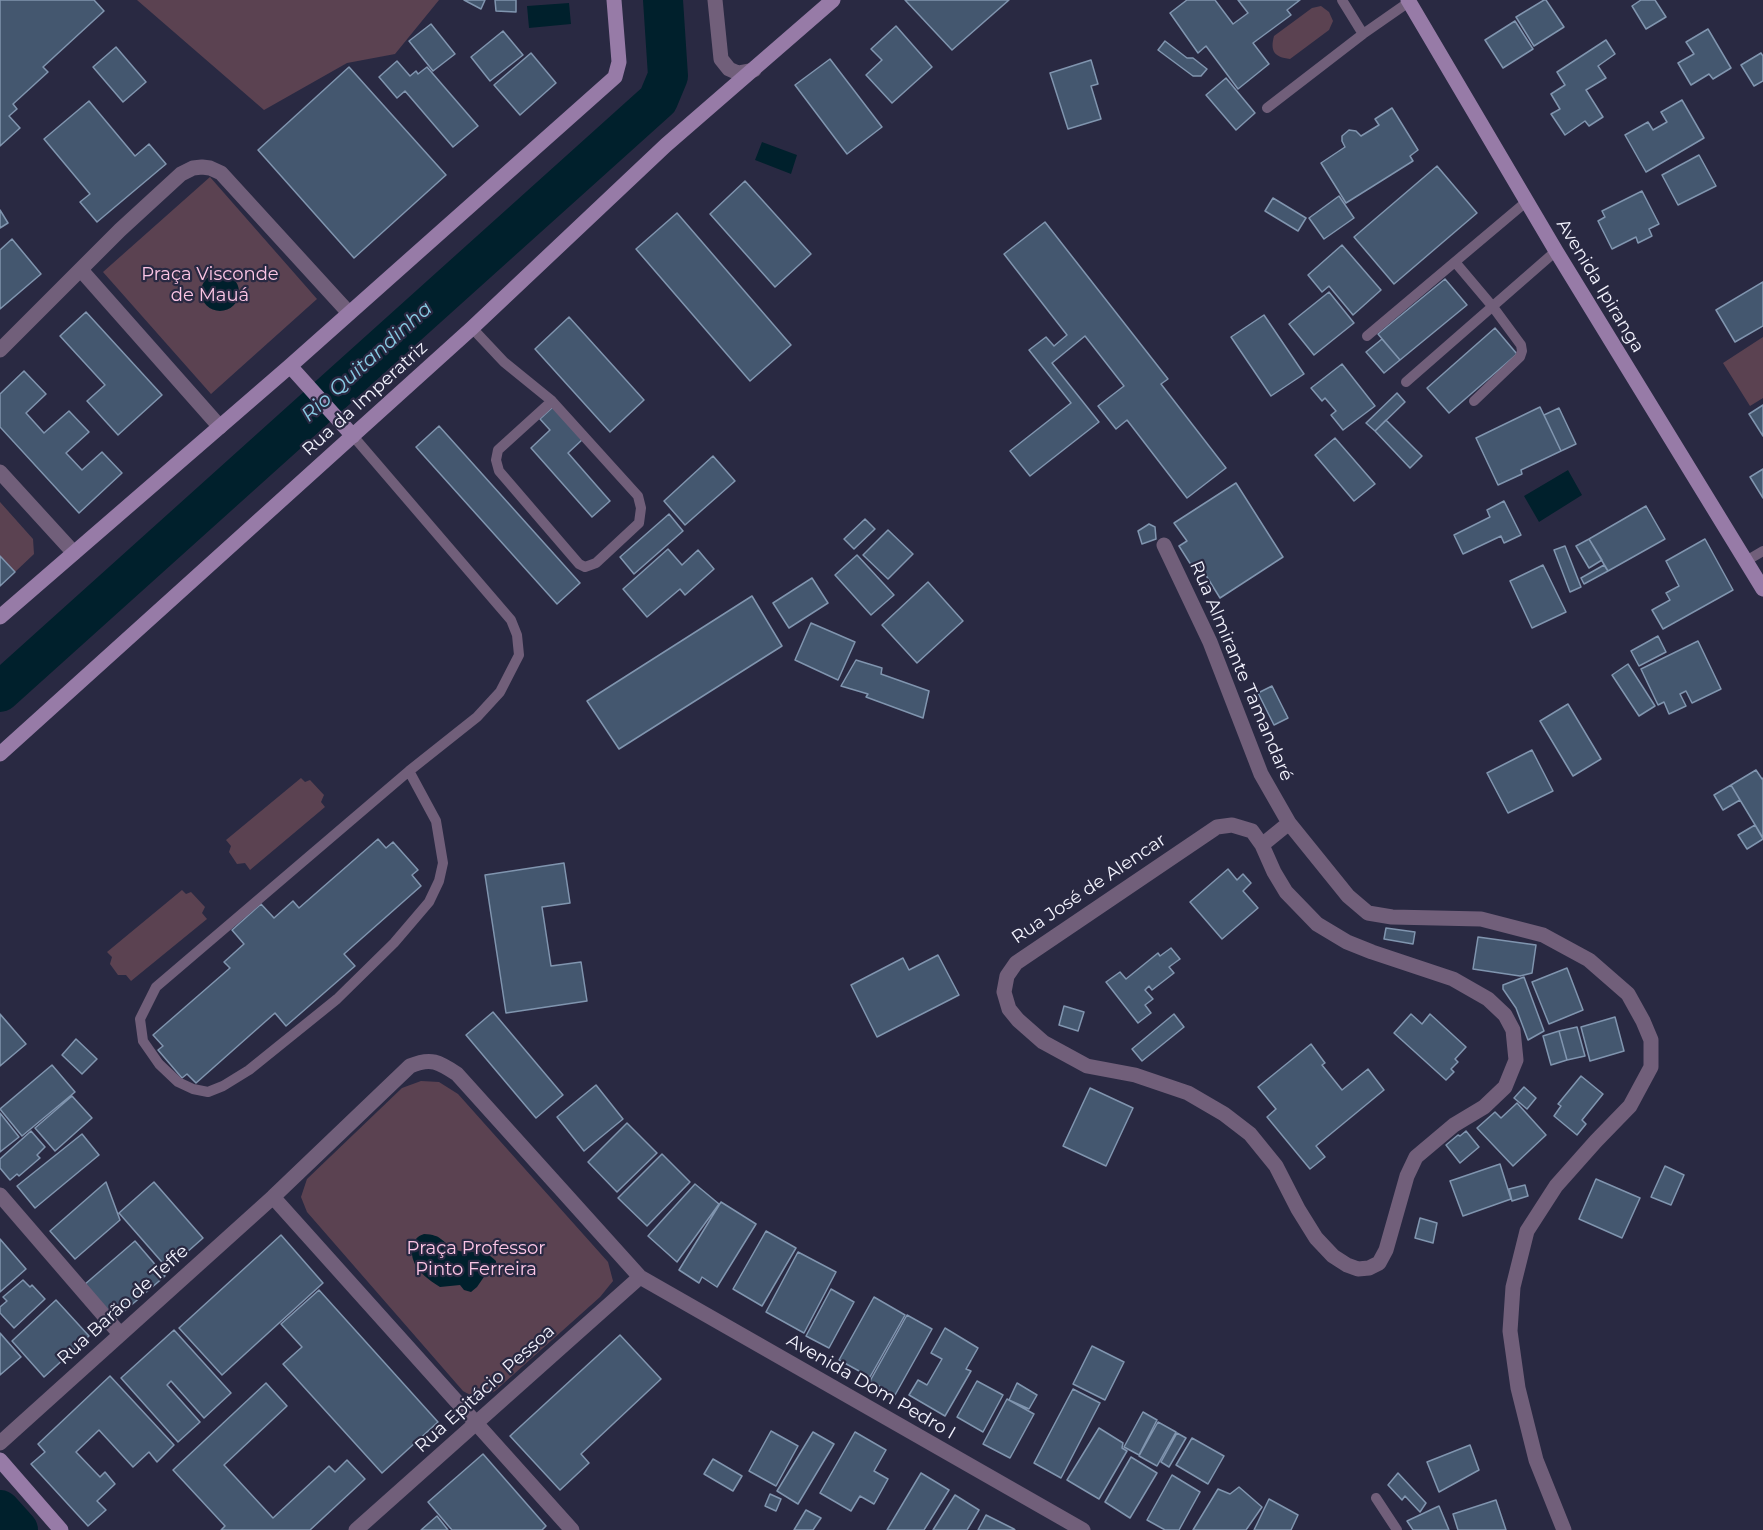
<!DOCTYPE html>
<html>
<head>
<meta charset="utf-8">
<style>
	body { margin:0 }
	canvas { display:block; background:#292942 }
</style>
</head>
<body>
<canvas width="1763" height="1530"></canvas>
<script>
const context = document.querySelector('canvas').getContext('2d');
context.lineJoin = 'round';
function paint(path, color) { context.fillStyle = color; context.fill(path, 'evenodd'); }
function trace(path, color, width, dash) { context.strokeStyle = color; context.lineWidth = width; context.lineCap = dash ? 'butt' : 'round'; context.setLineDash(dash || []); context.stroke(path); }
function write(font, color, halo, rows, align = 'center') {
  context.font = font + ' Montserrat,sans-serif'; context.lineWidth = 4.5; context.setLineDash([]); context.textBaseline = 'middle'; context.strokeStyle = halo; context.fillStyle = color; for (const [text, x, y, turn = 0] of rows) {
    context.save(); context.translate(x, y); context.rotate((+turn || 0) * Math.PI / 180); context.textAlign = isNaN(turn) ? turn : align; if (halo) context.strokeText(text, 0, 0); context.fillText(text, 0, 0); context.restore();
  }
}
paint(new Path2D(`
	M137 0H439L395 54 347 63 264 110Z
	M1321 6 1329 12 1333 21 1329 30 1290 59C1274 57 1270 51 1274 36L1312 8Z
	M210 177 317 299 211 394 103 272Z
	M1763 337V398L1750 406 1723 363Z
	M0 502 33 539 34 554 15 572 0 556Z
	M301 778 305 782 310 780 324 795 321 802 325 807 250 870 245 863 237 864 229 852 231 846 226 840Z
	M182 890 186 894 191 892 205 907 202 913 207 919 131 981 126 975H118L110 964 112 957 107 952Z
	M421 1081 439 1082 458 1094 608 1262 613 1281 600 1297 495 1391 479 1400 463 1391 307 1212 301 1197 307 1179 402 1088Z`), '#5b4251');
paint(new Path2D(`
	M569 3 571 24 529 28 527 6Z
	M762 142 797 155 791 174 755 160Z
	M201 292a19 19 0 1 1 38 0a19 19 0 1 1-38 0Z
	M1568 470 1582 495 1539 522 1524 496Z
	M424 1234C443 1235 440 1241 455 1249 468 1257 479 1244 496 1261V1270L488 1271 477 1287 471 1292 464 1290 460 1285 440 1287C426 1278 410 1267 412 1248 413 1241 417 1236 424 1234Z`), '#00202c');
trace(new Path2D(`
	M0 692 658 100 668 76 663 0
	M0 1510 18 1530`), '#00202c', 40);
const building = new Path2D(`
	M0 0H94L104 11 43 67 48 72 13 104 17 109 9 116 20 128 0 146Z
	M464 0H485L481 9Z
	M495 0H516V12L496 11Z
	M905 0H1009L952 50Z
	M1187 0H1215L1233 24 1248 13 1238 0H1300L1287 10 1291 15 1253 43 1269 64 1238 89 1206 46 1198 53 1170 13Z
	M1544 0H1546L1564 27 1534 46 1516 17Z
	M1641 0H1655L1666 17 1646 29 1632 6Z
	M1515 21 1533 49 1503 68 1485 40Z
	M431 24 455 54 433 71 409 41Z
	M896 26 932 67 892 103 866 75 882 60 871 49Z
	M1708 29 1731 68 1713 79 1709 74 1691 85 1678 63 1694 54 1686 42Z
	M503 31 523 55 490 81 471 57Z
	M1606 40 1615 54 1598 66 1606 78 1586 90 1603 117 1589 126 1585 121 1565 135 1551 114 1560 109 1551 94 1565 85 1557 72Z
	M1165 41 1187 58H1193L1207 69 1201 76H1193L1158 50Z
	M116 47 146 82 123 102 93 67Z
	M531 53 556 83 520 115 494 85Z
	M1761 53 1763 56V81L1754 86 1741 65Z
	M830 59 882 127 847 154 795 85Z
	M1091 60 1098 84 1091 86 1101 119 1068 129 1050 73Z
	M397 61 410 76 416 71 418 74 427 67 478 126 453 147 405 91 397 98 379 77Z
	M349 67 446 175 354 258 258 150Z
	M1226 78 1255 113 1236 130 1206 95Z
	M1682 100 1704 138 1646 172 1625 135 1648 122 1653 130 1667 122 1661 112Z
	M89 101 135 156 149 144 166 164 97 222 80 202 90 194 44 139Z
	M1392 108 1418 150 1410 156 1413 161 1346 203 1321 163 1345 147 1342 141V136L1349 130 1356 131 1361 136 1379 125 1375 119Z
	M1699 155 1716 186 1678 205 1662 175Z
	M1437 166 1477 213 1394 284 1354 237Z
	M745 181 811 254 775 287 710 214Z
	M1642 191 1659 224 1649 229 1652 236 1638 243 1636 237 1612 249 1598 221 1605 217 1602 211Z
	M1339 196 1354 218 1324 239 1309 218Z
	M1273 198 1306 218 1298 231 1265 211Z
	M0 210 8 223 0 228Z
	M677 213 791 345 750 381 636 249Z
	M1045 222 1168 379 1161 384 1226 468 1187 498 1127 420 1116 429 1098 406 1124 386 1085 336 1052 363 1099 422 1030 476 1010 451 1071 403 1029 350 1046 337 1054 346 1067 335 1004 254Z
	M12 239 41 274 0 309V250Z
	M1342 245 1381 290 1353 315 1329 286 1322 292 1308 275Z
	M1445 279 1467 305 1400 360 1378 334Z
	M1763 282V326L1735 342 1716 310Z
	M1329 292 1354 323 1314 355 1289 324Z
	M86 312 162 395 118 435 87 401 105 385 60 336Z
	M1264 315 1304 374 1271 396 1231 337Z
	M569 317 644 400 610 432 535 349Z
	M1495 328 1517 354 1449 413 1427 388Z
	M1382 339 1400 360 1384 373 1366 352Z
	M1342 364 1375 406 1343 430 1331 415 1336 411 1325 398 1322 401 1311 388Z
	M24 371 46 394 26 413 44 433 69 411 89 432 66 453 82 470 102 452 122 473 79 513 0 427V394Z
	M1397 393 1405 402 1375 431 1366 423Z
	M555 405 584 438 568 453 610 501 592 517 531 448 550 430 540 419Z
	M1763 405V436L1749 414Z
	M1540 407 1561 451 1521 470 1522 474 1498 485 1476 438Z
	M1559 408 1576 444 1561 451 1544 415Z
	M1386 420 1422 456 1410 468 1375 431Z
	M439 426 580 583 557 604 416 447Z
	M1335 438 1375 484 1354 501 1315 455Z
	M713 456 735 481 685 525 664 501Z
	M1763 469V498L1750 477Z
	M1236 483 1283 557 1220 598 1199 564 1193 568 1179 546 1187 541 1174 523Z
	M1504 501 1521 535 1504 543 1501 536 1463 554 1454 535 1490 517 1487 510Z
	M1646 506 1665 539 1608 571 1589 539Z
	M669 514 683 531 634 574 620 557Z
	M865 519 875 529 854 549 844 539Z
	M1149 524 1155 527 1156 539 1142 544 1138 531Z
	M888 530 913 554 888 579 863 555Z
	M1589 539 1602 560 1589 568 1576 546Z
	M1705 539 1733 590 1663 629 1652 610 1670 600 1666 593 1679 586 1666 561Z
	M1565 546 1581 587 1570 592 1554 550Z
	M668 549 682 565 698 550 714 569 685 595 680 589 647 617 623 589Z
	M857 555 894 595 871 615 835 575Z
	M0 556 15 572 0 586Z
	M1543 565 1566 612 1532 628 1510 581Z
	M1604 565 1608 571 1584 584 1581 578Z
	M812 578 828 603 789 628 773 603Z
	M928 582 963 621 917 663 882 625Z
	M752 596 782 646 619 749 587 701Z
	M811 623 855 642 838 680 795 660Z
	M1658 636 1666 652 1639 666 1631 651Z
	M1698 641 1721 689 1692 703 1686 691 1680 694 1686 706 1669 714 1664 702 1658 705 1641 669Z
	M856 660 882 668 881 674 929 691 923 718 866 697 868 694 841 686Z
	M1628 664 1655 706 1639 716 1612 675Z
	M1272 686 1288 718 1274 725 1258 693Z
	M1568 704 1601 759 1573 776 1540 721Z
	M1532 750 1553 791 1508 813 1487 773Z
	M1756 770 1762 779 1763 778V838L1731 785Z
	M1731 785 1740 800 1723 810 1714 795Z
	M1755 825 1763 839 1747 849 1738 835Z
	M378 839 386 848 393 842 418 870 412 875 421 886 344 954 355 966 286 1026 275 1013 196 1083 187 1074 182 1078 158 1050 163 1046 153 1035 230 968 224 962 244 944 232 930 261 904 274 918 293 901 299 908Z
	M564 863 570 903 542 907 551 966 581 962 587 1001 506 1013 485 875Z
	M1228 869 1237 880 1243 874 1251 883 1243 891 1258 908 1222 939 1190 902Z
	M1386 928 1415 932 1413 944 1384 939Z
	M1478 937 1536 945 1532 973 1520 976 1473 969Z
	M1171 948 1180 959 1169 967 1174 973 1152 990 1149 986 1145 990 1153 999 1145 1005 1151 1013 1138 1023 1106 982 1120 972 1126 979 1158 953 1160 956Z
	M938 955 959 995 877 1037 851 985 903 958 909 970Z
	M1567 968 1583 1010 1549 1024 1532 982Z
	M1524 977 1544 1031 1528 1040 1516 1008 1503 989V985Z
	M1064 1006 1084 1012 1078 1031 1059 1025Z
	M493 1012 563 1095 536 1118 466 1035Z
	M0 1014 26 1044 0 1066Z
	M1174 1014 1184 1027 1142 1061 1132 1049Z
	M1411 1014 1422 1024 1430 1014 1466 1047 1455 1059 1458 1062 1451 1069 1454 1072 1446 1080 1394 1033Z
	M1615 1017 1624 1051 1590 1061 1581 1027Z
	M1577 1027 1585 1056 1567 1060 1559 1031Z
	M1559 1031 1567 1060 1551 1065 1543 1036Z
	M76 1039 97 1059 82 1074 62 1055Z
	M1311 1044 1325 1063 1322 1065 1342 1090 1368 1069 1384 1090 1316 1146 1325 1157 1310 1169 1267 1117 1276 1109 1258 1087Z
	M52 1065 75 1092 22 1136 0 1109Z
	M1581 1076 1603 1094 1582 1120 1586 1124 1577 1135 1554 1116 1561 1106 1558 1104Z
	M596 1085 623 1119 584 1151 557 1117Z
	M1524 1087 1536 1098 1527 1109 1514 1098Z
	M1090 1088 1133 1108 1106 1166 1063 1146Z
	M72 1096 92 1118 55 1151 35 1128Z
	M1517 1103 1546 1135 1513 1166 1477 1128 1495 1112 1501 1118Z
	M0 1113 19 1137 0 1152Z
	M627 1123 657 1153 617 1192 588 1162Z
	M31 1131 45 1147 37 1155 40 1158 19 1176 17 1174 10 1180 0 1168V1159Z
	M1466 1131 1479 1147 1460 1163 1446 1145 1458 1135 1460 1136Z
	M82 1134 99 1155 35 1208 17 1186Z
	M662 1154 690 1182 647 1226 618 1198Z
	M1500 1164 1511 1199 1463 1216 1450 1181Z
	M1665 1166 1684 1175 1671 1205 1651 1197Z
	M1596 1179 1640 1198 1622 1238 1579 1219Z
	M106 1182 120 1220 75 1259 50 1231Z
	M154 1182 203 1238 168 1269 119 1213Z
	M695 1184 719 1204 677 1262 648 1236Z
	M1525 1185 1528 1196 1512 1201 1509 1189Z
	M721 1202 756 1224 717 1287 702 1277 699 1283 679 1270Z
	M1420 1218 1437 1223 1433 1243 1415 1238Z
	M766 1231 796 1248 762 1306 733 1289Z
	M281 1235 323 1283 222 1375 179 1328Z
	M0 1239 26 1269 0 1292Z
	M135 1241 165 1276 114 1320 84 1285Z
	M798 1252 836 1272 804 1333 766 1312Z
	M23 1280 30 1287 32 1285 45 1299 14 1328 0 1313V1307L7 1301 3 1297Z
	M831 1289 854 1302 829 1348 806 1336Z
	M319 1290 438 1422 382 1473 283 1364 302 1347 281 1324Z
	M874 1297 905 1315 870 1377 839 1360Z
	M56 1300 89 1336 44 1377 12 1341Z
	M907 1315 932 1329 895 1395 870 1381Z
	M945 1328 978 1348 966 1369 971 1371 945 1416 909 1395 918 1380 927 1385 942 1359 931 1353Z
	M174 1330 231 1393 204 1418 171 1381 167 1385 200 1422 178 1442 121 1378Z
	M0 1333 21 1357 0 1375Z
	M620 1335 661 1379 581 1454 589 1463 560 1490 510 1436Z
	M1092 1346 1124 1362 1105 1400 1073 1384Z
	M110 1376 174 1445 157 1462 149 1452 133 1467 99 1430 76 1452 100 1477 105 1472 115 1484 97 1501 106 1510 88 1526 31 1464 45 1452 38 1444Z
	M977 1381 1003 1395 983 1432 957 1417Z
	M266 1383 287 1406 224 1465 273 1518 329 1466 335 1472 347 1460 365 1479 310 1530H221L225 1526 173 1470Z
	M1017 1383 1037 1395 1029 1409 1009 1400Z
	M1073 1389 1100 1403 1061 1478 1034 1463Z
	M1007 1399 1034 1414 1010 1458 983 1444Z
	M1143 1412 1157 1420 1139 1455 1124 1447Z
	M1158 1422 1176 1432 1157 1466 1139 1456Z
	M1099 1428 1123 1443 1122 1448 1127 1451 1099 1499 1067 1480Z
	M771 1431 798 1446 776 1486 749 1471Z
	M813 1432 834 1444 798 1504 777 1491Z
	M855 1432 886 1450 874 1471 888 1479 874 1504 860 1496 851 1511 820 1493Z
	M1177 1433 1186 1438 1169 1467 1161 1462Z
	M1192 1438 1224 1456 1208 1484 1176 1465Z
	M1470 1445 1479 1470 1439 1492 1427 1462Z
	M483 1454 546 1526 542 1530H452L428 1502Z
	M1131 1457 1157 1473 1130 1518 1105 1502Z
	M713 1459 742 1476 733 1491 704 1474Z
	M921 1473 949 1490 924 1530H887Z
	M1398 1473 1426 1503 1420 1512 1405 1496 1402 1500 1388 1485Z
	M1172 1475 1200 1492 1179 1530H1165L1147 1520Z
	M1239 1487 1262 1507 1246 1530H1193L1218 1489 1230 1494Z
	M770 1494 781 1499 776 1511 765 1506Z
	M955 1495 979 1510 967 1530H933Z
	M1269 1499 1298 1515 1291 1530H1254Z
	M1496 1500 1506 1530H1458L1453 1514Z
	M1439 1506 1449 1530H1413L1407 1521Z
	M806 1510 821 1518 813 1530H794Z
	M986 1515 1014 1529 1015 1530H978Z
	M437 1516 448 1530H421Z`);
paint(building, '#44576f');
trace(building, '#8095af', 1.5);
trace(new Path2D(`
	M1342 0 1363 34 1409 2
	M1267 108 1363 34
	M1455 262 1493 307 1521 345 1522 351 1520 357 1474 401
	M472 328 504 362 552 401 638 496 641 508 639 523 596 563 585 567 579 564 499 471 496 460 498 450 552 401
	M1367 336 1526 202
	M1406 382 1556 251
	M353 436 511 620 517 635 519 655 500 692 477 717 409 771 156 987 140 1019 143 1041 159 1064 178 1082 193 1089 208 1092 223 1086 249 1070 337 999 394 943 429 902 439 881 443 863 436 821 409 771
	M1746 561 1763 551
	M1376 1498 1397 1530`), '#715f7a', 10);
trace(new Path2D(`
	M715 0 721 59 729 69 738 73 754 70
	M81 270 220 427
	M0 350 120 230 181 174 193 168 202 167 210 168 221 173 349 313
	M0 472 74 553
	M1164 545 1210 642 1261 774 1289 823 1348 896 1368 913 1392 917 1481 919 1543 935 1589 960 1628 994 1643 1021 1651 1040V1067L1630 1106 1596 1141 1556 1186 1527 1231 1513 1287 1510 1331 1518 1388 1536 1460 1564 1530
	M1262 845 1274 872 1286 892 1317 924 1347 942 1372 952 1453 979 1488 999 1505 1015 1513 1030 1516 1060 1505 1087 1484 1107 1454 1125 1416 1157 1407 1176 1386 1250 1379 1263 1369 1268 1358 1269 1347 1265 1333 1256 1316 1238 1298 1209 1276 1166 1250 1134 1224 1114 1188 1093 1135 1075 1087 1066 1043 1042 1018 1020 1009 1009 1004 992 1007 976 1016 963 1217 827 1232 825 1252 831 1262 845 1289 823
	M0 1195 120 1334
	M273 1197 572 1530
	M0 1443 273 1197 410 1066C431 1057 439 1062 457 1074L640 1277 1083 1530
	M356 1530 640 1277`), '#715f7a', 15);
trace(new Path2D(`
	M1408 0 1556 251 1763 589
	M290 366 353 436
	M0 617 290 366 615 77 619 62 614 0
	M0 754 472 328 666 145 833 0
	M0 1460 61 1530`), '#977ba7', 15);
write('18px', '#fcc5e5', '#292942', [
	["Praça Visconde",210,275],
	["de Mauá",210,296],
	["Praça Professor",476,1249],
	["Pinto Ferreira",476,1270]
]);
write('18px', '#f3f3fe', '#292942', [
	["Avenida Ipiranga",1600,286,59],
	["Rua da Imperatriz",365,399,-42],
	["Rua Almirante Tamandaré",1241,671,67],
	["Rua José de Alencar",1089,889,-34],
	["Rua Barão de Teffe",123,1305,-42],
	["Avenida Dom Pedro I",871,1387,30],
	["Rua Epitácio Pessoa",485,1389,-42]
]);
write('italic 20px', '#89cae3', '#292942', [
	["Rio Quitandinha",367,362,-42]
]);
</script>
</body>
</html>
